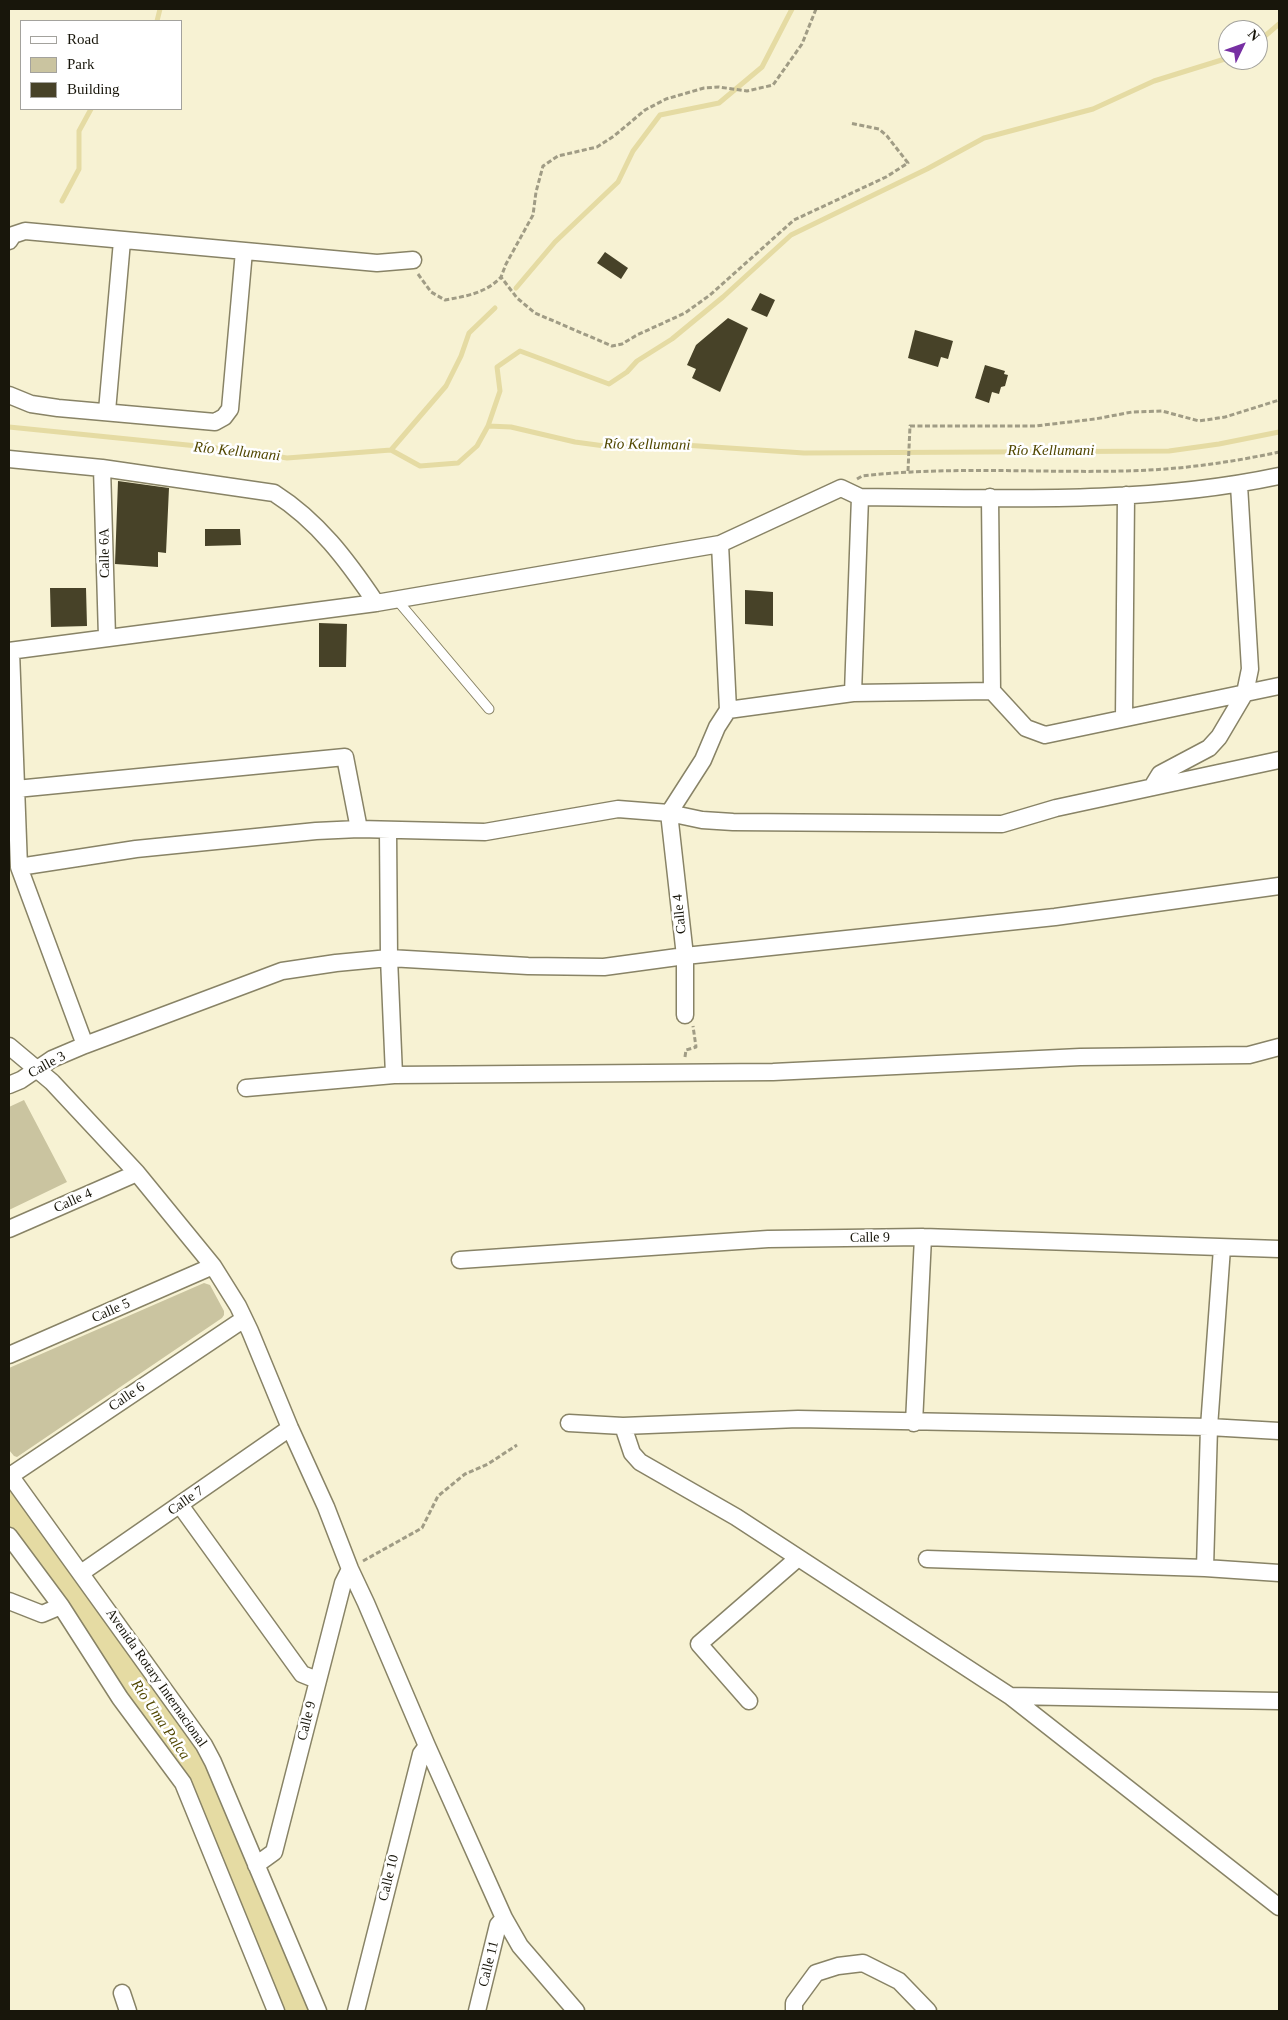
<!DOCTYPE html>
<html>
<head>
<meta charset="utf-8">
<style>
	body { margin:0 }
	#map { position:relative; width:1288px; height:2020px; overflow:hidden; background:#f7f2d3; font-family:"Times New Roman",serif }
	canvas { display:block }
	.frame { position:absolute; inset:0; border:10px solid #18160b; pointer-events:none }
	.legend { position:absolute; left:20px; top:20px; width:162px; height:90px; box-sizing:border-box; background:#fff; border:1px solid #a3a29d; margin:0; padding:6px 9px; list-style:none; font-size:15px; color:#18160b }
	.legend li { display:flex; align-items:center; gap:10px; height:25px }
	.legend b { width:25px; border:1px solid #a3a29d }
	.north { position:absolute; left:1218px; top:20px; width:50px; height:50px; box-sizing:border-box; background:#fff; border:1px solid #a3a29d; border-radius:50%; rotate:48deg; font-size:14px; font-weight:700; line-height:20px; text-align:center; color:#18160b }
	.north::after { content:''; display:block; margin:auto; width:18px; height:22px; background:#7730a3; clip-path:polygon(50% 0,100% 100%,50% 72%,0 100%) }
</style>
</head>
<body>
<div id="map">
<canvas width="1288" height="2020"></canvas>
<div class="frame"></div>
<ul class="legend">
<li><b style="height:6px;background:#fff"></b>Road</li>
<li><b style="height:14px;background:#cac4a0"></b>Park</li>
<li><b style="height:14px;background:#474228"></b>Building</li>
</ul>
<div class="north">N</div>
</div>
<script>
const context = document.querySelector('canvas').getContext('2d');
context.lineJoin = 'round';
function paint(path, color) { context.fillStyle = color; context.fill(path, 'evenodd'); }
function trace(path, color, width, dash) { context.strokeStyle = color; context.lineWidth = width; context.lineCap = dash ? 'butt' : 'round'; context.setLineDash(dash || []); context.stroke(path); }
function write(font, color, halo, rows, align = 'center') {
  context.font = font + ' "Times New Roman",serif'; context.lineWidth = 5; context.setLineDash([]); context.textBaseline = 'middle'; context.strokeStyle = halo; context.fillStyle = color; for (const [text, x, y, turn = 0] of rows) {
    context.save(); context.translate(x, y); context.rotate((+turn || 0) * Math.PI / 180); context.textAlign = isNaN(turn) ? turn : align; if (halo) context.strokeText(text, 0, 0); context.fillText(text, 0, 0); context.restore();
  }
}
paint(new Path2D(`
	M24 1100 67 1182 9 1210V1107Z
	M204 1283 210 1285 224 1311V1315L222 1318 17 1457 14 1456 9 1450V1368Z`), '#cac4a0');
trace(new Path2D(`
	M157 21 160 9
	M1258 42 1279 24
	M62 201 79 169V131L91 109
	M516 288 555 242 618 182 633 151 660 115 719 103 762 67 792 9
	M488 426 500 391 497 367 520 351 609 384 627 372 637 361 672 339 723 297 791 235 927 169 984 138 1093 109 1154 81 1228 58
	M9 427 237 450 287 458 391 450 420 466 458 463 477 446 488 426 511 427 575 442 612 447 684 445 804 453 1169 451 1219 444 1279 432
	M391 450 446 386 461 356 469 333 495 308`), '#e5dba3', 5);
trace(new Path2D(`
	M9 1505 182 1749 194 1770 297 2011`), '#e5dba3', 30);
paint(new Path2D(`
	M605 252 628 268 621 279 597 263Z
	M760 293 775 300 767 317 751 310Z
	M728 318 748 328 720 392 692 378 696 369 687 365 696 345Z
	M915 330 953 341 948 359 941 357 938 367 908 358Z
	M985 365 1005 371 1004 374 1008 375 1005 386 1001 387 999 394 992 392 989 403 975 398Z
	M118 481 169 488 166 553 158 552V567L115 564Z
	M205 529H240L241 545 205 546Z
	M50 588H86L87 626 51 627Z
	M745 590 773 592V626L745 624Z
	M319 623 347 624 346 667H319Z`), '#474228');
const lane = new Path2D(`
	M397 600 489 709`);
const street = new Path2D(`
	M9 241 13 235 25 231 377 263 413 260
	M9 395 31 404 58 408 215 422 224 417 230 409 244 251
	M107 411 122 241
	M9 459 102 468 274 493C318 521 347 560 376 603
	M102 468 107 637
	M990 497 992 691
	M9 651 376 603 720 544 841 488 860 497C998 498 1143 505 1279 476
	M11 651 19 867 85 1045
	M853 693 860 497
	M728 710 853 693 992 691 1026 728 1045 735 1279 686
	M1124 718 1126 495
	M1152 787 1160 774 1209 748 1219 737 1245 693 1250 669 1239 485
	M16 789 345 757 359 829
	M388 830 389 958 394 1075
	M19 867 136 849 316 831 359 829 485 832 618 809 669 813 702 820 733 822 1002 824 1056 808 1279 760
	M685 1015V956L669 813 703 760 717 727 728 710 720 544
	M9 1046 52 1082 137 1173 213 1266 238 1306 250 1331 290 1428 326 1507 350 1569 366 1603 427 1746 504 1918 520 1946 576 2011
	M9 1085 21 1080 52 1059 85 1045 282 971 336 963 389 958 528 966 604 967 685 956 1055 917 1279 886
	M246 1088 394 1075 773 1072 1080 1057 1249 1055 1279 1047
	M9 1229 137 1173
	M460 1260 768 1239 923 1237 1279 1249
	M9 1355 213 1266
	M569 1423 623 1426 798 1419 1209 1427 1279 1431
	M914 1423 923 1237
	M623 1426 632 1453 640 1462 736 1517 1010 1696 1279 1907
	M9 1474 204 1745 213 1762 318 2011
	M10 1476 244 1319
	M180 1505 302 1674 317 1680
	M9 1536 61 1606 120 1698 183 1783 276 2011
	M927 1559 1205 1568 1279 1573
	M1205 1568 1209 1427 1222 1248
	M81 1573 290 1428
	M9 1601 42 1614 61 1606
	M1010 1696 1279 1701
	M749 1701 699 1644 798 1558
	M256 1865 274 1852 343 1583 350 1569
	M122 1993 128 2011
	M356 2011 421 1754 427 1746
	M477 2011 498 1925 504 1918
	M794 2011V2003L816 1973 838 1966 863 1963 899 1981 928 2011`);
trace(lane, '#888366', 11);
trace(street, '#888366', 19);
trace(new Path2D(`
	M816 9 802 44 773 85 747 91 719 87 704 88 666 99 645 110 614 136 597 147 558 156 543 166 536 192 533 215 506 264 501 277 517 298 535 313 612 346 622 344 637 335 685 313 710 295 794 220 886 177 908 163 887 136 879 129 850 123
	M418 274 431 292 445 300C467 296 486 293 501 277
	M908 471 910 426H1035L1095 419 1132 412 1162 411 1199 421 1225 417 1279 400
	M857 479 862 476C949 466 1037 473 1124 471 1177 470 1228 463 1279 452
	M685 1057 686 1050 696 1047 693 1026
	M363 1561 422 1528 438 1496 465 1474 488 1464 517 1445`), '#a09c85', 3, [5, 2.5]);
trace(lane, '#fff', 9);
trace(street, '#fff', 16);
write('14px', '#18160b', '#fff', [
	["Calle 6A",105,553,-91],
	["Calle 4",680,914,-96],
	["Calle 3",47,1065,-29],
	["Calle 4",73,1201,-24],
	["Calle 9",870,1238,-1],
	["Calle 5",111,1311,-24],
	["Calle 6",127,1397,-34],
	["Calle 7",186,1501,-35],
	["Avenida Rotary Internacional",156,1678,55],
	["Calle 9",307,1721,-76],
	["Calle 10",389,1878,-76],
	["Calle 11",489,1964,-76]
]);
write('italic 15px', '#514700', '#fff', [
	["Río Kellumani",647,445,1],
	["Río Kellumani",1051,451],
	["Río Kellumani",237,452,6],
	["Río Uma Palca",160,1720,56]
]);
</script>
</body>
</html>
